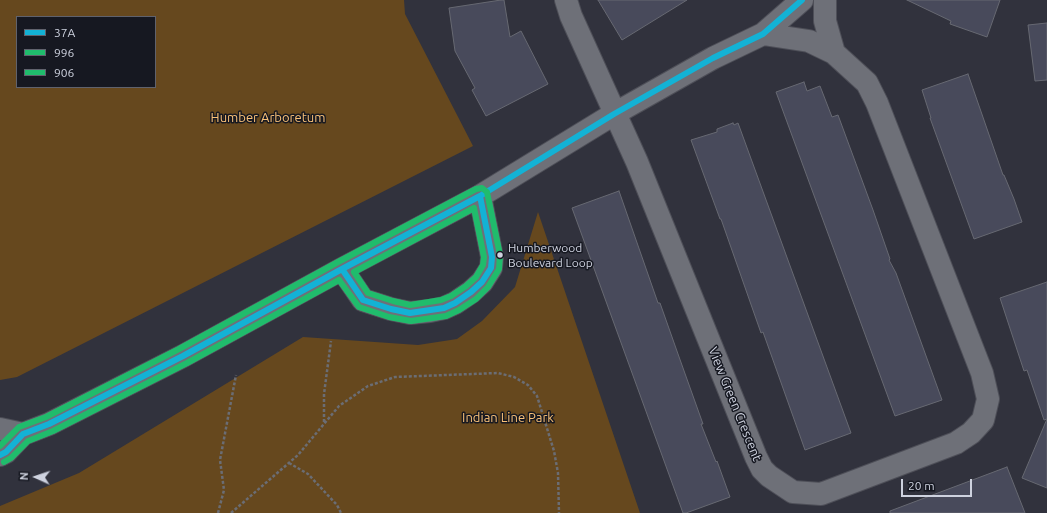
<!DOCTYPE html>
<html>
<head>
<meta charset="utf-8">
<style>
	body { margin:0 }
	#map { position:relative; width:1047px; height:513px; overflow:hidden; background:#31323d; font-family:Ubuntu,sans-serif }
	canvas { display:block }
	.legend { position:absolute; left:16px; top:16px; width:140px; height:72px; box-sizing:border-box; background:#161821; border:1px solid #60626d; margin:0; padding:5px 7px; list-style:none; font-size:12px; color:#ced2df }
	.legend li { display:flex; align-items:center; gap:8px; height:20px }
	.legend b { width:20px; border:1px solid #60626d }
	.north { position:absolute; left:16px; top:457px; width:40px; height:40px; -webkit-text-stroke:3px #161821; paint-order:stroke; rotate:273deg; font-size:11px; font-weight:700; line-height:16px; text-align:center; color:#ced2df }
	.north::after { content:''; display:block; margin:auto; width:14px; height:18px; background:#ced2df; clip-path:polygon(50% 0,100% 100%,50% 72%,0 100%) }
	.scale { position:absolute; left:901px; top:479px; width:71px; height:18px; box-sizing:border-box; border:2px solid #ced2df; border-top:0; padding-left:5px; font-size:12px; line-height:14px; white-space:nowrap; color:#ced2df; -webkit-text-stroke:3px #161821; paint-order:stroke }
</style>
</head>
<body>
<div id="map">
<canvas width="1047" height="513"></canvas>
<ul class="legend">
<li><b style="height:5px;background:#13b2d5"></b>37A</li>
<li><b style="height:5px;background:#20bc6c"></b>996</li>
<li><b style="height:5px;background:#20bc6c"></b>906</li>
</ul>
<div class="north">N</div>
<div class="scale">20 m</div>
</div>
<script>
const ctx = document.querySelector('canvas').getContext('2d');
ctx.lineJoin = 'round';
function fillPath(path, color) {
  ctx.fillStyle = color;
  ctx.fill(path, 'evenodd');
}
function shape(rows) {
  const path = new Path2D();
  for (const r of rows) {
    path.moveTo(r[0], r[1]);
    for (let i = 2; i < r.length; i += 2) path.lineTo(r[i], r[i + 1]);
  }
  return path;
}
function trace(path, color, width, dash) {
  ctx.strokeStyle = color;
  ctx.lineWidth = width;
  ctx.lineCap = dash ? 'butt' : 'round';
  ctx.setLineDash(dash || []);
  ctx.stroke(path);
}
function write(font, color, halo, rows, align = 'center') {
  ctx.font = font + ' Ubuntu,sans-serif';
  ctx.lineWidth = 3;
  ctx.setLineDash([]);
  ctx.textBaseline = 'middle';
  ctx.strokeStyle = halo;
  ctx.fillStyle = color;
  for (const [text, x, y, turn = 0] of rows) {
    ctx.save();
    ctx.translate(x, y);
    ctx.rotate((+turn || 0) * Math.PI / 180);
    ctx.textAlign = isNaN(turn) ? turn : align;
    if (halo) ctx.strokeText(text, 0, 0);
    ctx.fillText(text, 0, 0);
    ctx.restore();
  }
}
const green = shape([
	[0,0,404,0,405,14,473,146,17,377,0,380],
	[17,17,155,17,155,87,17,87],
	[538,212,640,513,0,513,0,506,79,473,303,337,418,345,457,339,482,321,515,287]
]);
const building = shape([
	[501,0,504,0,510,37,521,31,548,84,486,116,472,90,475,88,455,51,449,8,501,0],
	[598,0,687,0,622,40,598,0],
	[907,0,1000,0,987,37,950,24,951,21,907,0],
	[1047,23,1047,80,1035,81,1028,25,1047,23],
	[968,74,1003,175,1004,175,1014,199,1022,222,974,239,930,118,931,118,922,90,968,74],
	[804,82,807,91,820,86,832,117,838,115,873,210,890,259,889,260,896,273,942,400,895,416,776,92,804,82],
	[733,123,734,125,738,123,851,433,805,450,763,332,761,333,721,219,720,219,691,140,717,132,717,129,733,123],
	[619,191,658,303,660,303,678,354,703,424,701,424,716,462,717,461,730,497,686,513,683,513,572,208,619,191],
	[1047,282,1047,488,1022,478,1047,419,1044,420,1027,370,1024,371,1000,298,1047,282],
	[1007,467,1025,513,890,513,890,511,1007,467]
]);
const path = shape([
	[324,422,324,394,331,341],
	[289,463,308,474,337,505,341,513],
	[218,513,224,490,220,460,236,375],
	[231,513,298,455,339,406,368,386,395,377,498,373,514,377,528,385,537,396,554,451,558,473,559,513]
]);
const minor = shape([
	[566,0,571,16,637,162,756,457,762,469,769,476,793,492,821,494,956,443,971,433,983,420,988,399,982,373,877,103,867,83,834,53,809,41,763,34],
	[825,0,825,21,834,53],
	[342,269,363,300,391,309,410,313,430,311,444,308,455,303,471,292,482,282,491,268,492,257,480,196],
	[0,429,23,434],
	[0,455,6,452,23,434,49,424,183,356,342,269,480,196,614,114,713,58,763,34,802,0]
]);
const bus1 = shape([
	[342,269,363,300,391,309,410,313,444,308,455,303,471,292,482,282,491,268,492,257,480,196],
	[0,455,6,452,23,434,49,424,183,356,342,269,480,196,614,114,713,58,763,34,802,0]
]);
const bus2 = shape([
	[474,208,484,257,483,265,476,277,466,286,451,296,441,300,410,305,393,301,368,293,354,272,474,208],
	[4,462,11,458,28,441,53,431,187,363,339,280]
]);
const bus3 = shape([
	[0,446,19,427,46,417,179,349,338,262,476,189,482,188,487,192,500,255,499,269,488,287,476,299,459,310,446,316,411,321,389,317,359,307,339,280]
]);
const markers = [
	[500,255,3.5,"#ced2df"]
];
const busNames = [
	["Humberwood",508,248],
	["Boulevard Loop",508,263]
];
const parkNames = [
	["Humber Arboretum",268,118],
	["Indian Line Park",508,418]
];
const streetNames = [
	["View Green Crescent",735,404,68]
];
fillPath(green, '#66481e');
fillPath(building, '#484a5b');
trace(building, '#676972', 1);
trace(minor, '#4e4f58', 24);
trace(path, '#6b6d74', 2.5, [3, 2]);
trace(minor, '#6e7078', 22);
trace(bus1, '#13b2d5', 6);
trace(bus2, '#20bc6c', 6);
trace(bus3, '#20bc6c', 6);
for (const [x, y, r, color] of markers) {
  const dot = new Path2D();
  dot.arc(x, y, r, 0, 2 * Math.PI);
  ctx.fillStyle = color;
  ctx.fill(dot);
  trace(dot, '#161821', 1.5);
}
write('12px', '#ced2df', '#161821', busNames, 'left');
write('13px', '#f9c178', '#161821', parkNames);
write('13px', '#ced2df', '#161821', streetNames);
</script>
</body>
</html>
